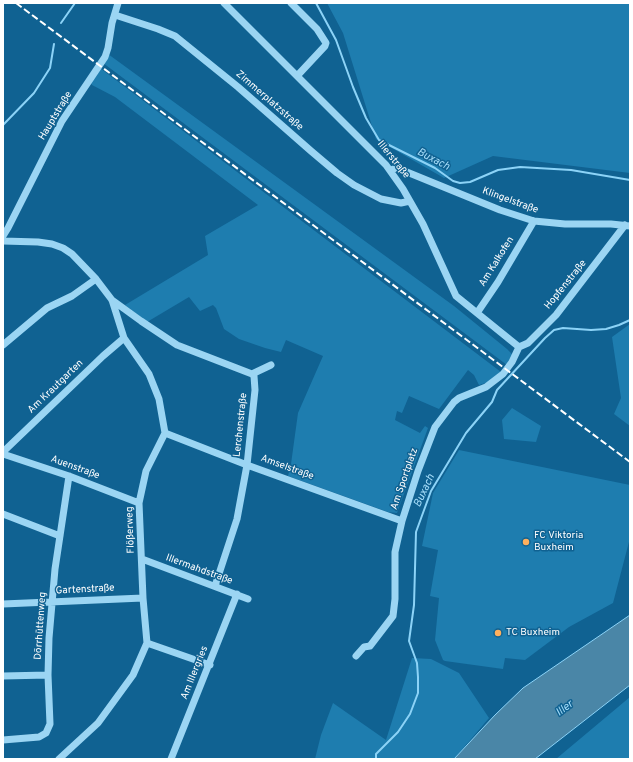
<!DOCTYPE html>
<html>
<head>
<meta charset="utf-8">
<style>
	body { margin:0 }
	#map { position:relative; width:633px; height:762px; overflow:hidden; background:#106292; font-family:Overpass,sans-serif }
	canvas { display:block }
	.frame { position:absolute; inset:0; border:4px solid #fff; pointer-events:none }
</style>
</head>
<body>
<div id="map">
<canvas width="633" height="762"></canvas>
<div class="frame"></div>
</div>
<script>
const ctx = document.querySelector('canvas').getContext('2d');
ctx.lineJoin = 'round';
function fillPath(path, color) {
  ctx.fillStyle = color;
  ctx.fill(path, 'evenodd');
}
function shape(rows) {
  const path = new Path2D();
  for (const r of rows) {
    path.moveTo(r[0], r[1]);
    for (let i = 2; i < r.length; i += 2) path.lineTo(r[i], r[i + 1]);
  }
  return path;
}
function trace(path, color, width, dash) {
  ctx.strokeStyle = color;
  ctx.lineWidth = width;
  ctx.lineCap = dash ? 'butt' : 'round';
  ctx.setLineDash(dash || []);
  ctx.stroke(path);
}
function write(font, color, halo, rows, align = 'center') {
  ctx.font = font + ' Overpass,sans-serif';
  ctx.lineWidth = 3;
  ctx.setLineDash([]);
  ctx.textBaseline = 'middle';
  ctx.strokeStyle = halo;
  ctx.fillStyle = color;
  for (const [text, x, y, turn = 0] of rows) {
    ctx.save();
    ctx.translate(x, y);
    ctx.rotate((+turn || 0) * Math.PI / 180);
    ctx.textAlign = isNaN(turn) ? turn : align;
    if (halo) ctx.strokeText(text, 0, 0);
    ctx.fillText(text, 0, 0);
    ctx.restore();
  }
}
const green = shape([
	[327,3,630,3,630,173,493,156,444,178,376,139,343,33],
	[108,54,454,306,507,349,513,355,507,365,103,63],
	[100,68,501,372,489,382,479,385,474,375,468,370,439,409,409,396,402,413,397,411,395,420,420,433,425,426,428,428,397,513,388,512,288,476,291,464,298,413,323,356,286,340,281,352,265,348,239,339,224,329,216,308,213,305,200,311,189,297,147,322,125,305,208,255,205,236,258,205,115,97,92,85,91,83],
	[630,324,630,426,614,414,621,398,612,337],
	[512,408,541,426,536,442,504,439,502,420],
	[459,450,630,485,630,538,613,603,569,627,525,660,505,658,503,669,445,661,443,660,435,640,439,598,430,596,438,550,422,546,433,493],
	[412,658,431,659,459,673,489,718,454,759,315,759,321,735,333,703,386,740],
	[630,697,630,759,556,759]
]);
const water = shape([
	[630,615,630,685,535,759,454,759,495,715,523,688,630,615]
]);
const stream = shape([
	[316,3,336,40,353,87,366,118,379,140,435,168,453,181,460,183,470,182,498,170,520,167,571,170,630,180],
	[61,23,75,3],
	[3,125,34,93,50,68,54,44],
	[376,759,376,754,398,732,410,714,418,693,418,677,417,663,409,641,414,605,416,532,431,491,466,433,492,402,497,390,545,338,554,330,563,328,591,330,606,329,619,325,630,320]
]);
const minor = shape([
	[224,3,386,165,403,189,423,224,456,296,519,347],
	[291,3,317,29,326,43,325,46,297,76],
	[115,15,158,29,175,36,238,87,311,151,337,173,354,185,381,199,401,203,410,201],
	[390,170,397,168,500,210,534,221,565,224,611,224,630,226],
	[3,236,8,228,62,121,105,57,108,48,112,23,118,3],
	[3,241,38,242,52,244,63,248,72,254,96,279,112,300,124,338,149,374,159,399,165,433,146,471,139,503,143,598,147,643,133,675,98,723,59,759],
	[112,300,141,321,177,345,252,374,254,376,255,390,247,465,237,519,215,586],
	[477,313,498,282,534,221],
	[3,345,47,308,72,296,96,279],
	[252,374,271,365],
	[165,433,247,465,402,521],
	[3,452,103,356,124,338],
	[3,454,69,476,139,503],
	[3,514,60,536],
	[142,559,248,599],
	[3,604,143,598],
	[147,643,210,665],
	[356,656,364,647,370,646,393,616,395,599,395,552,402,521,418,471,435,427,454,402,459,398,486,387,503,374,512,362,519,347,528,343,556,315,625,225],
	[3,676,48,675],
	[3,740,39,737,46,733,50,724,48,675,49,638,55,569,69,476],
	[171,759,237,594]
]);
const rail = shape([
	[16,3,630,462]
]);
const markers = [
	[526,542,4,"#ffb05d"],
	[498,633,4,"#ffb05d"]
];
const streetNames = [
	["Zimmerplatzstraße",269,101,41],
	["Hauptstraße",56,116,-59],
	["Illerstraße",393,160,51],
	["Klingelstraße",510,201,20],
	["Am Kalkofen",497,262,-58],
	["Hopfenstraße",566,285,-51],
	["Am Krautgarten",56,387,-44],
	["Lerchenstraße",241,425,-84],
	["Auenstraße",75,468,20],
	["Amselstraße",287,468,20],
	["Am Sportplatz",405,479,-71],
	["Flößerweg",131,530,-92],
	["Illermahdstraße",199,570,20],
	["Gartenstraße",85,590,-3],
	["Dörrhüttenweg",41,626,-86],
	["Am Illergries",195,673,-68]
];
const poiNames = [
	["FC Viktoria",534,536],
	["Buxheim",534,548],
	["TC Buxheim",506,633]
];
const waterNames = [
	["Buxach",433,160,28],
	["Buxach",425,491,-65],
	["Iller",565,709,-37]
];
fillPath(green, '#1e7daf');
fillPath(water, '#4a86a7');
trace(water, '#8cd3f7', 1);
trace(stream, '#8cd3f7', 2);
trace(minor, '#9bd5f3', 7);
trace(rail, '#fff', 2, [7, 3]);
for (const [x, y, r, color] of markers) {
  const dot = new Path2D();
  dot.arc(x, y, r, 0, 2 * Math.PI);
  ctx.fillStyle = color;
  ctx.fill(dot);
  trace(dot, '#106292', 1.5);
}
write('10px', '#fff', '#106292', streetNames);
write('10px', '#fff', '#106292', poiNames, 'left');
write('italic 11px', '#a7defa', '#106292', waterNames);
</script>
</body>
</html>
